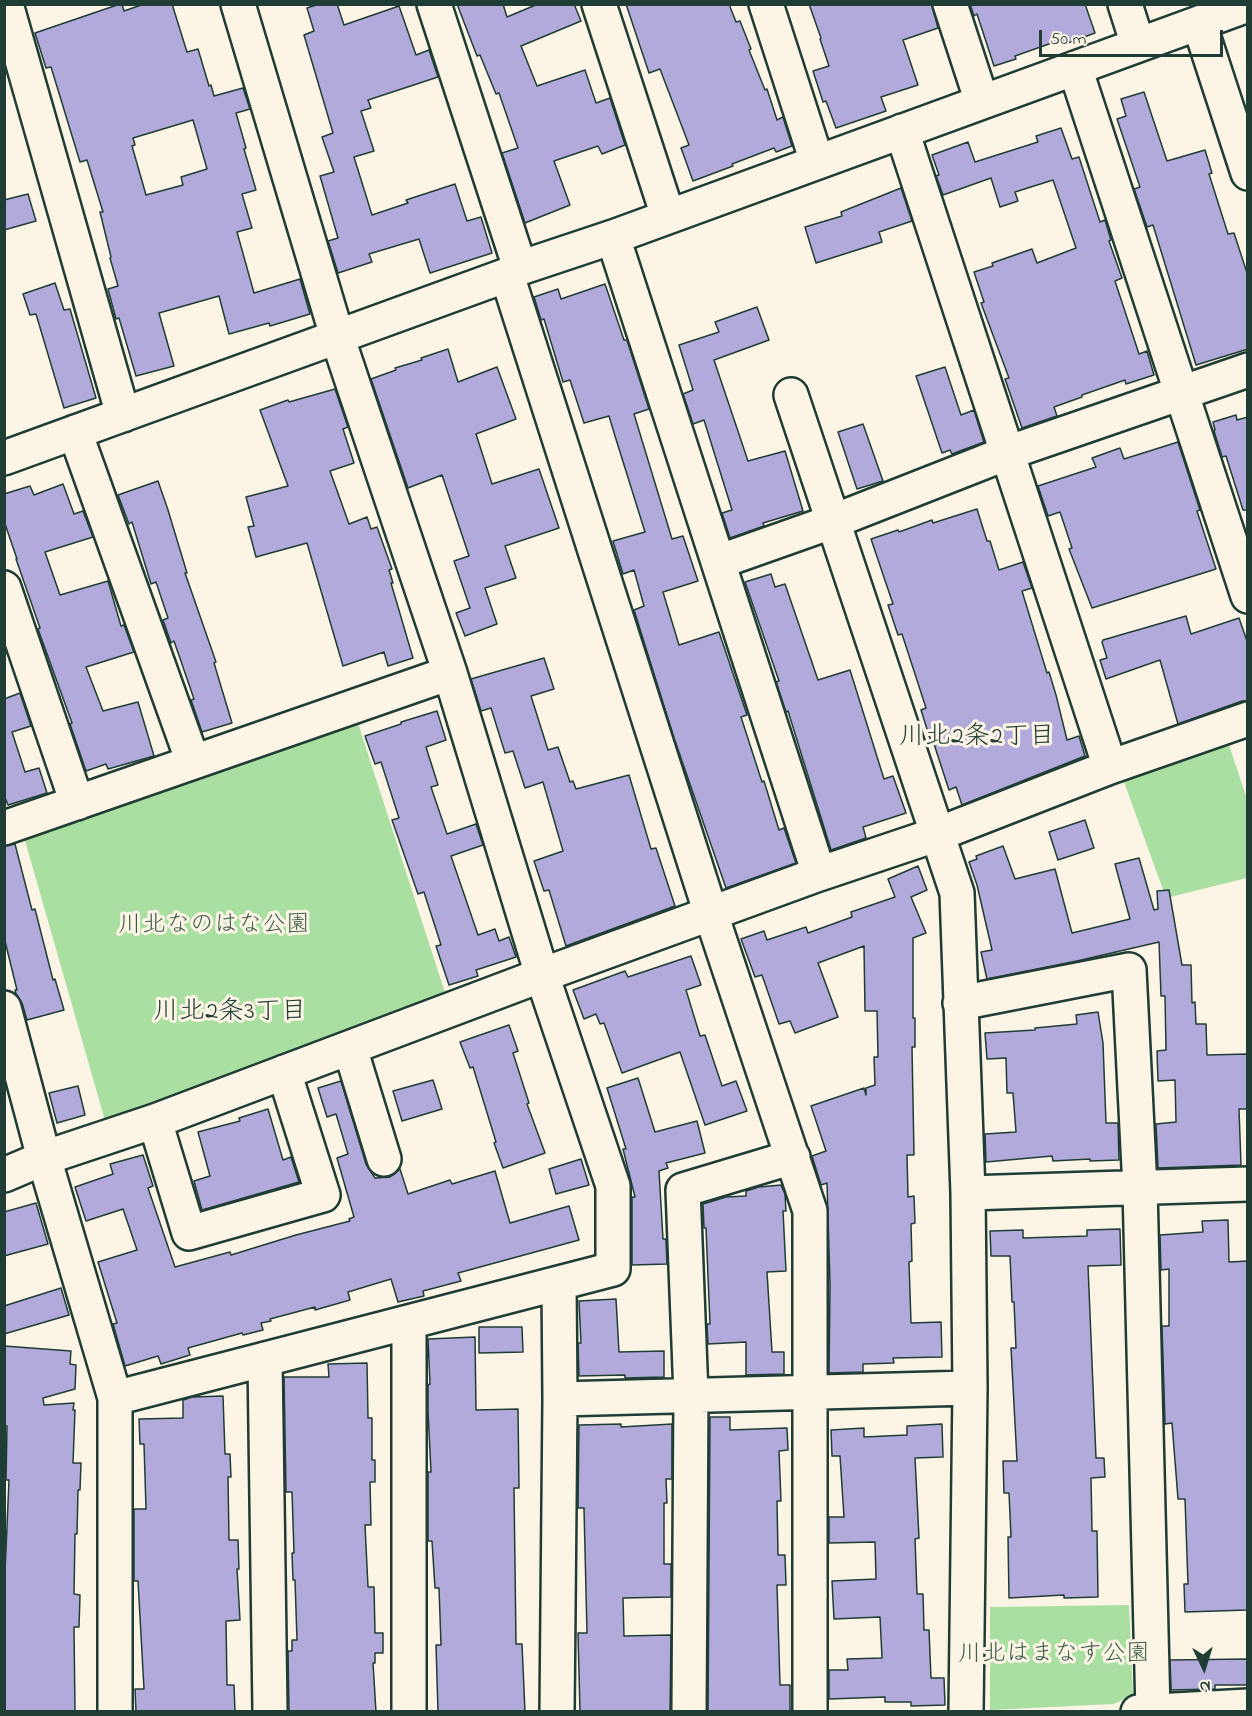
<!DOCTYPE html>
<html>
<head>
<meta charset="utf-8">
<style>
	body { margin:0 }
	#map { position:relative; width:1252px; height:1716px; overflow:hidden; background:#fcf5e5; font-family:"Indie Flower",sans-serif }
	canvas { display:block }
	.frame { position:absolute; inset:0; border:6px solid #1f3d34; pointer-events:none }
	.north { position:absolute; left:1174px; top:1638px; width:60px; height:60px; -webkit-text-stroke:4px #fcf5e5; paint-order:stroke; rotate:176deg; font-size:16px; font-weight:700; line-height:24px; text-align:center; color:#1f3d34 }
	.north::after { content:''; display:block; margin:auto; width:21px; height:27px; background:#1f3d34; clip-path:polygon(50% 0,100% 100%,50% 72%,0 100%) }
	.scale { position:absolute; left:1039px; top:30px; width:184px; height:27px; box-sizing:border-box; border:3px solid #1f3d34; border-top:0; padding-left:8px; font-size:18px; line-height:21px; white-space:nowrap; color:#1f3d34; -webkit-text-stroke:4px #fcf5e5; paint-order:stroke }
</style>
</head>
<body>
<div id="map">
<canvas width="1252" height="1716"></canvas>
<div class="frame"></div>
<div class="north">N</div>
<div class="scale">50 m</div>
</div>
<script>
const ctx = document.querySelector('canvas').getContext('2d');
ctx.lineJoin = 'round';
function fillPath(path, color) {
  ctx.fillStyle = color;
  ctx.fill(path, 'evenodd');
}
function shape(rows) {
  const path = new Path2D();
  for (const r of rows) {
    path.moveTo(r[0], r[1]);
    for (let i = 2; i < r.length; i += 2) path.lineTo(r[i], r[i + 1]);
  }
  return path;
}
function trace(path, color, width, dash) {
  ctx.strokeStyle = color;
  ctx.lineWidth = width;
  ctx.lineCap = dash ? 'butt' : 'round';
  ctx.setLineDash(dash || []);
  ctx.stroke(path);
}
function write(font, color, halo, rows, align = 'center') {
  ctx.font = font + ' "Indie Flower","Klee One",sans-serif';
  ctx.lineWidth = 6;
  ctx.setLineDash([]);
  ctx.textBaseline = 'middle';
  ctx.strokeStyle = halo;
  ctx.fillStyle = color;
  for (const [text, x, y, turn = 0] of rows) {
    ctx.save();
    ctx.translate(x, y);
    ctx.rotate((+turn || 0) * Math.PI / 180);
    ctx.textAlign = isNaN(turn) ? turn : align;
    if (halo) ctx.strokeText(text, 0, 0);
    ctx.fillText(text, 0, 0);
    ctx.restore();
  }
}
const green = shape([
	[357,720,447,999,106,1124,24,837],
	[1229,745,1247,799,1247,878,1166,898,1124,782],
	[1129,1605,1133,1695,1114,1704,990,1710,990,1607]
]);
const building = shape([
	[120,4,122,4,124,11,144,4,172,4,187,52,198,49,209,86,211,85,214,96,243,88,250,109,236,113,246,148,244,149,256,190,242,194,252,228,237,232,254,293,300,279,310,314,270,326,269,323,229,334,219,296,159,313,174,366,136,376,119,318,116,319,108,289,118,286,110,258,111,257,100,212,103,212,87,160,80,162,51,67,46,68,35,33,120,4],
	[193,120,207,169,181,177,183,185,146,195,132,146,135,145,133,138,193,120],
	[319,4,337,4,344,25,399,6,416,55,429,50,438,77,368,100,371,108,361,111,374,151,354,157,372,215,408,203,406,200,455,184,467,221,481,217,492,253,430,273,419,239,369,254,372,262,338,273,328,241,338,238,320,176,334,172,322,137,333,133,304,35,314,31,307,8,319,4],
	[457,4,503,4,507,17,538,4,574,4,581,21,521,46,537,86,585,70,596,103,610,98,625,145,602,154,598,146,554,161,570,205,525,223,502,153,518,148,499,93,496,94,480,55,477,56,457,4],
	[626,4,729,4,736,22,740,21,751,49,749,50,765,90,767,89,777,120,783,117,792,146,776,152,774,148,732,164,733,166,693,181,681,148,689,145,660,69,649,73,626,4],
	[809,4,932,4,938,28,903,40,918,85,881,97,886,111,836,128,826,101,823,102,813,71,829,66,820,39,821,38,809,4],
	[970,4,1085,4,1095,33,1065,44,1063,39,1015,56,1016,59,994,66,977,14,974,16,970,4],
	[1144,92,1167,161,1205,150,1212,173,1209,174,1228,234,1234,233,1248,276,1248,349,1196,365,1153,225,1147,227,1134,189,1140,187,1117,119,1126,116,1121,99,1144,92],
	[1061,128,1072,159,1079,157,1100,222,1105,220,1111,240,1109,241,1122,278,1115,281,1139,354,1147,351,1154,375,1126,384,1125,380,1082,395,1082,397,1054,407,1057,416,1022,428,1005,379,1009,378,981,303,984,302,974,272,993,266,992,263,1032,249,1037,263,1076,248,1053,180,1015,192,1018,201,1000,207,991,178,943,195,936,176,939,175,932,155,968,142,975,162,1038,142,1036,136,1061,128],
	[901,188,912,221,879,232,882,242,816,263,805,227,842,216,841,212,901,188],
	[28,194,36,221,4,230,4,200,28,194],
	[55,283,64,310,70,309,96,398,64,408,36,314,30,315,23,294,55,283],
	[605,284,624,340,627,340,649,409,634,414,672,539,683,536,698,581,663,592,679,645,719,632,747,715,741,717,762,782,764,781,779,830,784,828,796,863,726,888,674,738,634,610,644,606,634,570,623,574,613,541,645,532,615,436,609,416,584,423,570,380,563,382,544,319,541,320,534,297,558,289,561,299,605,284],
	[757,307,769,340,714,360,748,461,785,451,803,511,763,523,764,526,730,538,722,513,732,510,704,420,693,424,683,394,693,390,679,345,719,332,715,322,757,307],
	[448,349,458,382,497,367,516,419,476,434,492,484,539,469,559,528,505,546,516,578,485,588,497,624,465,636,456,613,470,608,454,561,469,556,442,475,408,488,371,379,396,370,395,368,422,360,421,358,448,349],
	[945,367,961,415,974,410,984,442,952,454,950,450,942,453,916,376,945,367],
	[335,389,348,427,343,429,354,463,330,471,349,524,367,517,371,529,377,527,392,569,389,570,393,583,391,583,413,658,388,666,384,652,343,666,307,543,256,557,248,527,254,526,246,497,288,486,260,410,288,400,289,402,335,389],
	[1236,415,1237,420,1248,417,1248,510,1243,510,1226,456,1222,457,1214,431,1215,430,1213,422,1236,415],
	[863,424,883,481,857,489,838,432,863,424],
	[1178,442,1200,510,1197,511,1216,569,1092,608,1069,549,1072,548,1060,512,1048,516,1038,486,1096,467,1092,458,1120,448,1124,459,1178,442],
	[158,481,168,510,187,573,185,573,216,662,214,663,232,723,202,732,191,700,194,699,174,641,171,643,163,620,168,618,156,582,151,584,132,522,129,524,118,495,158,481],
	[63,484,74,514,83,511,93,537,45,552,60,595,108,581,121,626,124,625,134,652,86,667,103,711,138,702,154,756,108,769,106,764,86,771,70,724,72,723,38,629,40,628,16,559,17,559,4,521,4,494,30,486,34,495,63,484],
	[977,509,987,541,990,541,999,570,1023,562,1032,588,1022,591,1047,673,1049,672,1056,695,1067,740,1079,736,1085,756,962,805,956,787,949,790,934,744,932,745,921,710,926,708,902,634,898,635,888,605,893,604,871,539,898,530,899,532,932,520,933,523,977,509],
	[771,574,775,587,785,584,818,680,850,670,884,779,893,776,906,813,863,827,866,838,831,850,788,711,786,712,776,682,779,681,745,582,771,574],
	[1186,616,1191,634,1239,618,1248,644,1248,701,1242,701,1178,724,1160,660,1106,679,1100,660,1107,658,1102,642,1103,640,1186,616],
	[544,658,554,689,531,696,548,750,558,747,570,782,573,781,576,789,629,775,651,849,656,848,675,906,566,946,549,890,544,891,534,861,563,851,543,782,525,788,513,751,505,753,491,708,481,711,471,679,544,658],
	[20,693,31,726,12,732,25,772,39,768,47,793,8,805,4,795,4,699,20,693],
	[437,711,446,740,426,747,438,785,431,787,447,834,476,824,483,845,451,856,478,935,495,929,499,941,509,937,516,957,476,970,478,976,449,985,436,946,441,945,424,892,418,894,392,820,399,818,381,762,375,764,365,736,401,724,401,722,437,711],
	[1085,820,1094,848,1058,860,1049,832,1085,820],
	[15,844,32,910,35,909,53,980,55,979,64,1010,27,1020,22,1003,16,994,15,990,17,990,4,937,4,846,15,844],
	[1003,846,1015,879,1055,869,1072,933,1130,919,1115,864,1139,858,1154,910,1158,909,1157,891,1169,890,1182,965,1191,965,1192,1003,1195,1002,1196,1024,1206,1024,1207,1055,1248,1054,1248,1109,1239,1109,1241,1165,1158,1168,1156,1124,1176,1122,1175,1080,1158,1081,1157,1051,1166,1050,1165,996,1161,996,1159,942,1077,961,987,979,981,952,992,950,977,885,969,862,977,859,976,856,1003,846],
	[918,866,927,890,911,897,926,933,913,938,913,1018,915,1018,915,1047,912,1047,914,1155,907,1155,908,1197,914,1196,915,1223,911,1224,912,1261,909,1262,911,1323,941,1322,942,1357,893,1358,894,1363,863,1364,863,1372,829,1373,830,1284,827,1183,821,1185,812,1156,826,1151,811,1106,864,1088,866,1095,866,1088,875,1085,874,1057,878,1057,877,1011,865,1011,864,946,818,963,838,1017,795,1033,790,1021,779,1024,762,975,755,977,741,939,764,931,767,940,806,927,808,933,852,917,851,912,895,897,888,879,918,866],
	[691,956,701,985,686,990,700,1036,705,1035,722,1086,736,1081,747,1111,705,1125,680,1052,622,1073,604,1023,600,1024,596,1014,584,1019,573,990,625,971,628,977,691,956],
	[1098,1012,1103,1043,1106,1123,1118,1123,1119,1160,1090,1161,1090,1159,1053,1161,1052,1156,986,1162,985,1134,1016,1132,1013,1093,1007,1093,1006,1058,987,1059,985,1033,1035,1030,1035,1028,1077,1024,1076,1015,1098,1012],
	[509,1025,518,1051,513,1053,529,1103,527,1104,545,1153,503,1168,494,1143,496,1142,473,1067,470,1068,460,1042,509,1025],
	[638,1078,655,1132,697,1121,705,1153,666,1163,668,1168,659,1171,663,1239,666,1239,667,1264,632,1265,632,1197,635,1197,623,1149,626,1149,607,1088,638,1078],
	[433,1080,442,1109,402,1121,393,1091,433,1080],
	[341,1081,366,1164,375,1178,390,1177,400,1169,408,1194,450,1180,452,1184,495,1171,510,1223,569,1206,579,1240,458,1273,461,1281,423,1291,424,1296,398,1302,391,1279,348,1292,350,1300,315,1310,315,1307,270,1319,271,1321,261,1323,263,1330,243,1335,242,1333,188,1348,190,1355,161,1364,158,1356,125,1366,113,1324,117,1323,98,1262,137,1250,123,1209,86,1221,75,1187,113,1174,110,1164,143,1155,153,1186,148,1188,175,1267,230,1252,231,1255,296,1235,350,1221,349,1219,354,1217,337,1158,348,1154,336,1114,327,1117,318,1088,341,1081],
	[78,1086,85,1115,57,1123,49,1093,78,1086],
	[268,1109,283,1160,291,1157,299,1182,202,1210,194,1181,210,1176,198,1132,240,1121,239,1118,268,1109],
	[581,1159,589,1185,556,1194,549,1169,581,1159],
	[781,1185,785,1194,786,1211,783,1211,786,1271,767,1272,772,1352,784,1352,784,1374,746,1375,746,1342,708,1344,707,1324,710,1324,706,1228,704,1228,703,1204,726,1197,746,1196,746,1191,759,1187,781,1185],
	[36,1203,48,1244,4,1256,4,1212,36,1203],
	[1228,1220,1229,1262,1248,1261,1248,1610,1185,1612,1184,1584,1188,1584,1185,1499,1178,1499,1172,1423,1165,1424,1162,1326,1169,1326,1169,1269,1161,1270,1160,1235,1203,1232,1202,1221,1228,1220],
	[1120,1229,1121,1265,1088,1266,1096,1458,1104,1458,1105,1477,1091,1478,1092,1531,1097,1531,1098,1597,1064,1598,1064,1595,1009,1598,1008,1537,1011,1537,1009,1493,1004,1493,1003,1461,1017,1461,1011,1348,1016,1348,1014,1302,1012,1302,1010,1256,991,1256,990,1231,1023,1230,1023,1238,1087,1236,1087,1230,1120,1229],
	[61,1288,69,1315,4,1334,4,1306,61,1288],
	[616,1299,619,1352,664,1351,664,1377,625,1378,625,1375,579,1376,578,1343,581,1343,579,1301,616,1299],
	[479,1327,522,1327,523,1352,479,1353,479,1327],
	[475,1337,476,1410,518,1409,519,1488,514,1488,516,1644,522,1644,525,1712,438,1712,436,1645,441,1645,439,1588,435,1588,432,1541,428,1541,428,1472,431,1472,428,1411,428,1385,430,1384,428,1339,475,1337],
	[4,1346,71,1351,70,1364,76,1365,75,1389,43,1398,44,1405,74,1403,73,1410,75,1410,73,1463,81,1463,80,1490,78,1490,77,1534,75,1534,74,1594,80,1595,79,1627,74,1627,75,1712,4,1712,4,1595,9,1480,6,1480,7,1426,4,1426,4,1346],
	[367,1363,368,1418,372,1418,372,1460,375,1460,375,1482,370,1482,371,1525,365,1525,368,1587,374,1587,375,1633,383,1633,383,1653,375,1653,375,1663,373,1663,376,1712,289,1712,288,1651,292,1651,292,1640,297,1640,295,1580,293,1580,292,1553,294,1553,292,1492,286,1492,284,1377,329,1377,328,1364,367,1363],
	[223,1396,225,1454,230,1454,231,1477,228,1477,229,1540,238,1540,239,1569,237,1569,240,1620,226,1621,227,1685,234,1685,235,1712,136,1712,135,1689,144,1689,138,1581,134,1581,134,1509,146,1509,144,1444,140,1444,139,1419,183,1418,183,1400,192,1397,223,1396],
	[710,1417,730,1417,730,1430,787,1428,788,1450,779,1451,781,1501,777,1501,778,1555,785,1555,786,1585,777,1585,780,1685,790,1685,790,1712,708,1712,710,1417],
	[621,1424,621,1427,672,1424,672,1479,666,1479,667,1503,664,1503,664,1564,671,1564,671,1597,623,1598,624,1636,671,1635,670,1712,580,1712,578,1633,587,1633,584,1508,578,1508,579,1425,621,1424],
	[942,1424,943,1457,915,1458,919,1538,915,1539,917,1594,923,1594,924,1630,929,1630,931,1678,944,1678,945,1705,911,1706,911,1702,885,1702,885,1697,829,1699,829,1670,848,1670,847,1659,882,1658,880,1617,834,1619,832,1581,876,1579,875,1542,829,1543,829,1517,844,1517,840,1456,832,1456,831,1430,864,1428,864,1437,907,1435,907,1426,942,1424],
	[1248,1659,1248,1685,1215,1685,1215,1689,1171,1690,1170,1660,1248,1659]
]);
const minor = shape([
	[6,4,123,415],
	[434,4,520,268],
	[599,4,668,216],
	[766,4,817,162],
	[950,4,982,102],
	[1125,4,1138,45],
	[1199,23,1248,173],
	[1075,68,1248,596],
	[902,131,1110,767],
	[613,237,819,874],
	[507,275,711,914,810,1211,810,1712],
	[791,395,957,893,968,1193,970,1388,966,1712],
	[75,432,193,762],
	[4,458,507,275,520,268,613,237,1248,5],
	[718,562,834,521,1007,453,1248,370],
	[4,588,77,803],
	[4,828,450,673],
	[960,1003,1129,970,1140,1188,1153,1712],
	[4,1008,44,1158,115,1398,115,1712],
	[350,1048,384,1159],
	[155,1121,189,1233,323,1195,284,1072],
	[4,1175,44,1158,155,1121,542,975,819,874,938,834,1110,767,1248,719],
	[968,1193,1248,1184],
	[409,1322,409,1712],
	[265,1359,270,1712],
	[115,1398,613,1269,613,1186,542,975,450,673,337,336,238,4],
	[560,1399,970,1388],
	[557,1712,560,1399,559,1283],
	[689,1712,691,1395,683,1190,793,1157],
	[1138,1712,1248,1706]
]);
const parkNames = [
	["川北なのはな公園",214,927],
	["川北はまなす公園",1054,1656]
];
const neighbourhoodNames = [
	["川北2条2丁目",977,739],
	["川北2条3丁目",230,1014]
];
fillPath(green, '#aadfa2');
fillPath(building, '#b2aadb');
trace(building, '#1f3d34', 1.5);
trace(minor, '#1f3d34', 38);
trace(minor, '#fcf5e5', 33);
write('24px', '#3b5d4a', '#fcf5e5', parkNames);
write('26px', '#1f3d34', '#fcf5e5', neighbourhoodNames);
</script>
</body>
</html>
